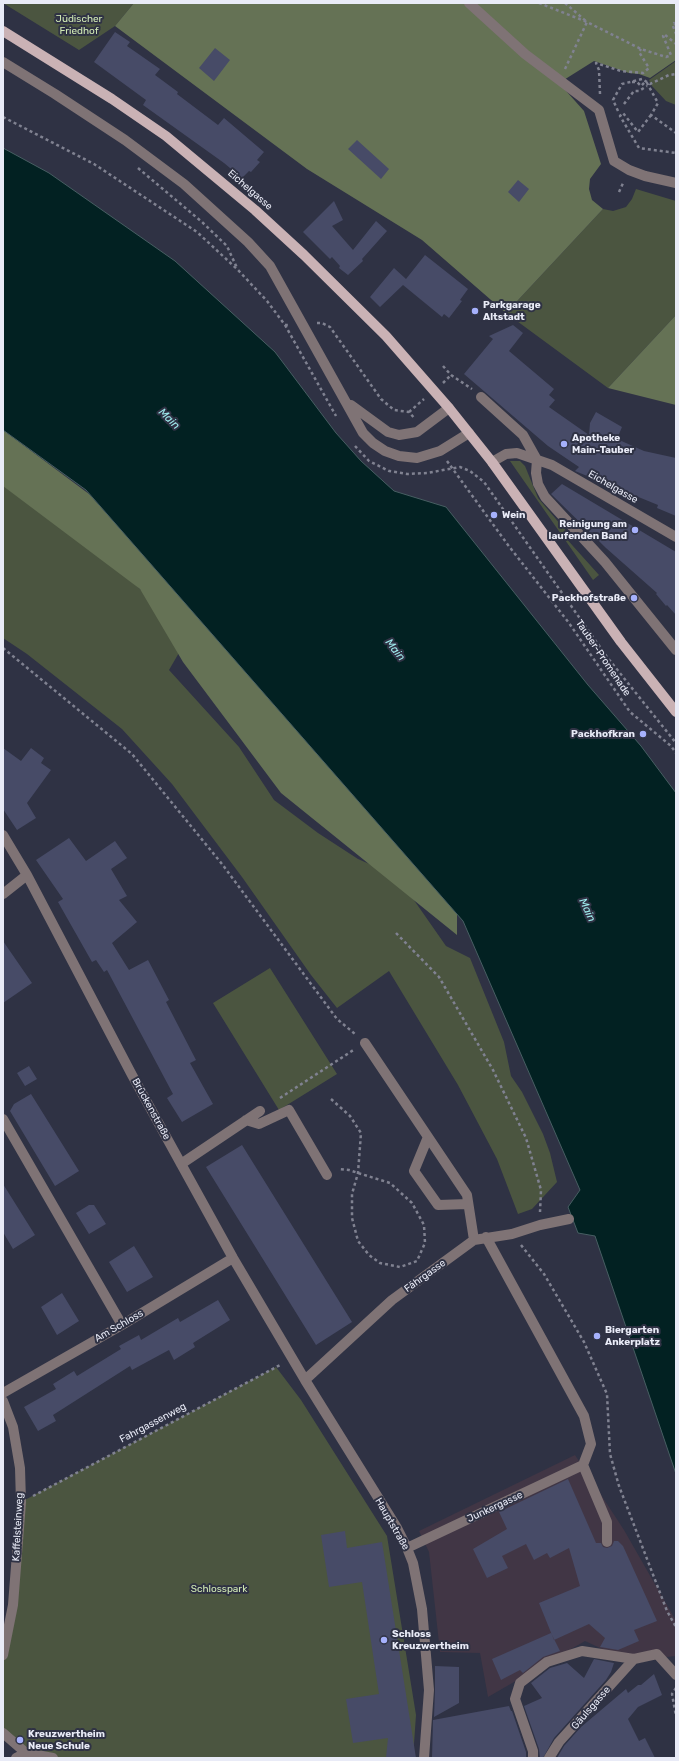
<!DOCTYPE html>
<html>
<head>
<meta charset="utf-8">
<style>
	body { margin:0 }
	#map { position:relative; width:679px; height:1761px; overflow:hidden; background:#2f3244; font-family:Rubik,sans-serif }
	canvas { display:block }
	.frame { position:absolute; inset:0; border:4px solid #e9ebf7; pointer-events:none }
</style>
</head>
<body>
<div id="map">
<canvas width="679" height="1761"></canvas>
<div class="frame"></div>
</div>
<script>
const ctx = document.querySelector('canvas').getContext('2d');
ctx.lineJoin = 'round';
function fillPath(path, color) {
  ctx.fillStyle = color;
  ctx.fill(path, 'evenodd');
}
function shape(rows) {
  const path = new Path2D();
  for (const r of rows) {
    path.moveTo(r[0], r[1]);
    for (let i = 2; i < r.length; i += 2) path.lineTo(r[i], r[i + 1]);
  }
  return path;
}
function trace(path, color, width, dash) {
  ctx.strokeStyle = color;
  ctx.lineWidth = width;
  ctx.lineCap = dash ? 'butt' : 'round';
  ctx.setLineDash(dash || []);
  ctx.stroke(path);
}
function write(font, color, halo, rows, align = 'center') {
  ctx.font = font + ' Rubik,sans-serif';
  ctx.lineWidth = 4;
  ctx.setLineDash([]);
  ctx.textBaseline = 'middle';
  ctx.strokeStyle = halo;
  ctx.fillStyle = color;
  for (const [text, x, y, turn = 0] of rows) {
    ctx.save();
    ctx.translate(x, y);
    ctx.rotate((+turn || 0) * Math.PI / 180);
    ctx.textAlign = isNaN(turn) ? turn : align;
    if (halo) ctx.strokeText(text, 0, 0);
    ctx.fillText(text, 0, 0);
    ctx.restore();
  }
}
const industrial = shape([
	[575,1455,624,1530,676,1621,676,1656,628,1661,585,1641,488,1697,480,1653,440,1652,429,1552,419,1531]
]);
const green = shape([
	[3,3,134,3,115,26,79,50],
	[676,61,676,105,666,101,652,86,649,80],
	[636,189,676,201,676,315,608,388,506,313,603,209,613,211,626,207,632,199],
	[3,457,170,618,180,651,169,670,239,747,274,800,318,833,358,859,383,870,409,893,446,946,470,958,504,1042,511,1076,522,1092,543,1134,550,1153,557,1182,532,1209,518,1214,497,1159,458,1085,389,971,337,1008,311,975,242,877,172,784,122,729,27,654,3,638],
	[510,461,520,461,525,466,538,498,567,532,564,536,599,575,593,580],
	[270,968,337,1074,279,1110,213,1003],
	[276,1367,301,1400,387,1536,416,1715,413,1758,53,1758,26,1753,3,1733,3,1655,21,1502]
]);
const forest = shape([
	[134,3,676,3,676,60,650,78,639,74,629,73,594,61,559,83,584,111,601,164,590,179,589,189,592,200,603,209,506,313,422,240,307,169,115,26],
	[676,315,676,405,608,388],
	[3,430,89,494,457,900,457,935,281,793,183,662,140,589,3,486]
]);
const water = shape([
	[3,148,49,173,175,261,275,352,336,433,361,461,394,491,446,507,588,685,641,746,676,793,676,1474,595,1236,578,1233,568,1207,580,1190,463,921,86,490,3,430,3,148]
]);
const building = shape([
	[115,32,130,42,127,46,160,69,155,75,178,92,177,94,218,125,224,118,264,152,257,160,260,162,251,172,249,171,242,178,224,163,143,105,146,100,94,62],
	[215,48,230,60,214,81,199,68],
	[357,140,389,169,381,179,348,149],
	[518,180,529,189,519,202,508,192],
	[334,201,343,220,332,226,353,250,376,221,387,231,362,259,363,261,348,275,339,268,340,266,332,257,330,259,303,232],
	[425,255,468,289,460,300,462,301,449,318,444,314,442,317,403,285,380,307,370,297,394,268,406,279],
	[513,325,523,333,509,351,554,389,549,395,555,400,549,407,589,435,590,423,596,412,622,427,617,439,644,451,676,458,676,516,657,508,658,505,575,471,579,467,548,446,464,374,493,339,489,336],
	[562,484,676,552,676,615,667,605,666,606,656,594,657,593,606,548,551,494],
	[3,748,21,761,31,748,44,758,41,763,51,770,27,803,36,818,17,830,3,809],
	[69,838,86,861,115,841,127,858,111,869,127,896,119,900,137,922,112,943,129,970,148,960,169,1000,166,1002,196,1060,190,1063,213,1104,182,1122,167,1098,173,1094,107,970,104,972,96,960,92,962,58,902,63,899,36,860],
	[3,941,32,983,3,1003],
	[29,1066,37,1079,25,1086,17,1073],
	[31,1094,79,1171,55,1186,10,1111,14,1104],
	[242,1145,352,1322,316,1345,206,1167],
	[3,1184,35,1235,13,1249,3,1232],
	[89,1205,94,1205,106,1224,89,1234,76,1213],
	[134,1246,153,1277,127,1292,109,1262],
	[62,1293,79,1321,57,1335,41,1307],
	[218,1300,230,1320,193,1343,195,1347,174,1360,169,1350,132,1370,130,1366,53,1415,56,1421,38,1431,24,1407,56,1389,53,1384,74,1371,77,1376,121,1349,119,1346,139,1335,141,1340,178,1318,180,1322],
	[568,1479,596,1543,601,1543,603,1547,607,1548,612,1546,614,1541,618,1541,623,1546,657,1621,634,1630,639,1641,618,1650,600,1647,605,1638,589,1624,554,1640,539,1603,580,1586,569,1548,550,1558,547,1553,534,1560,526,1544,502,1556,508,1568,487,1578,473,1549,507,1529,499,1512],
	[345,1531,347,1548,382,1542,416,1758,386,1758,388,1738,353,1743,346,1699,379,1694,362,1582,329,1587,321,1535],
	[551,1633,560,1651,543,1657,523,1673,520,1670,501,1680,492,1659],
	[594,1659,614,1663,611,1672,606,1680,554,1738,543,1758,540,1758,539,1749,524,1706,542,1698,531,1683,550,1668,567,1663,584,1678],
	[435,1666,459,1667,459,1703,434,1717,435,1690],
	[654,1674,662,1695,638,1707,628,1719,639,1741,645,1738,655,1758,557,1758,564,1746,581,1727,626,1689,628,1693,638,1685,641,1685],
	[509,1706,511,1711,512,1711,526,1752,526,1758,432,1758,433,1720]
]);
const path = shape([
	[539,3,587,22,641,49,666,57,671,55,663,36,664,34,676,44],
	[676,25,674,23,673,26,676,34],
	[565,69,587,22,565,3],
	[632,82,637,82,641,86,645,82,647,83,658,103,651,115,676,133],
	[600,94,599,70,596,63,621,71,643,73,649,68,639,52,641,49],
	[624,104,634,91,639,91,647,86],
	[618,111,613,100,622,84,642,79,650,84,669,75,676,74],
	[651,115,638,132,623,113,620,116,639,148,676,153],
	[3,117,94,164,197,232,238,270,267,301,285,325,288,325],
	[138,168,202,222,227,246,237,268],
	[619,192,624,181],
	[317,323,322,323,330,327,381,399,394,410,409,412,415,419],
	[285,325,336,416],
	[443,366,451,375,472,389],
	[443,383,451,375],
	[409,412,424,399],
	[355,446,369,461,389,471,407,474,427,473,460,467,470,471,484,482,607,657,676,743],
	[447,461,508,545,569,623,630,712,671,746,676,753],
	[3,648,132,754,222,864,337,1019,355,1034],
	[396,933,439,977,493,1070,526,1138,541,1190,540,1212],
	[280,1098,355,1049],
	[331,1099,350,1116,361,1133,358,1173,352,1194,352,1218,358,1241,369,1255,380,1263,400,1267,417,1261,425,1243,424,1225,412,1203,390,1183,358,1173,349,1170,338,1169],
	[521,1245,544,1274,584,1342,607,1394,610,1454,619,1486,667,1611,676,1627],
	[33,1496,282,1364],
	[676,1688,672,1694,676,1716]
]);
const minor = shape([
	[469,3,525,54,599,110,614,161,629,170,645,176,676,183],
	[3,62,55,94,125,140,184,184,248,242,270,266,363,433,373,443,385,451,399,456,417,458,440,451,469,433],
	[481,397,523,435,537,460],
	[351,405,388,432,399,435,417,432,449,408],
	[537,460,536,473,538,484,545,497,605,562,676,650],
	[492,462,506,454,517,453,552,465,676,537],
	[3,835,27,875,132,1075,233,1258,305,1380,397,1528,407,1548,413,1563,422,1609,429,1690,424,1758],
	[3,894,27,875],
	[365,1043,467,1195,474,1240],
	[3,1119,122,1325],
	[246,1120,259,1124,289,1110,327,1175],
	[428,1137,414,1171,438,1205,468,1204],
	[181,1164,260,1111],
	[486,1237,584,1416,591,1444,583,1465,607,1522,607,1542],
	[305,1380,392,1300,474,1240,512,1234,540,1225,569,1219],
	[3,1393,122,1325,233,1258],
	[3,1401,13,1427,20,1468,21,1502,13,1605,3,1655],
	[407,1548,583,1465],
	[3,1733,26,1753],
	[26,1753,53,1758],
	[16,1758,26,1753],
	[533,1758,533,1751,515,1699,520,1683,547,1662,582,1651,634,1659,657,1654,676,1675],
	[549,1758,559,1742,634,1659]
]);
const major = shape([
	[3,31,112,99,166,136,255,210,304,255,386,336,449,408,492,462,621,642,676,712]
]);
const markers = [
	[475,311,4,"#a6b1fc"],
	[564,444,4,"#a6b1fc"],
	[494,515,4,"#a6b1fc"],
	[635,530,4,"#a6b1fc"],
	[634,598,4,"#a6b1fc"],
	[643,734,4,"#a6b1fc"],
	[597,1336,4,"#a6b1fc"],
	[384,1640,4,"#a6b1fc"],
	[20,1740,4,"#a6b1fc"]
];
const parkNames = [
	["Jüdischer",79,19],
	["Friedhof",79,31],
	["Schlosspark",219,1589]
];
const streetNames = [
	["Eichelgasse",250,190,41],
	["Eichelgasse",613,487,30],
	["Tauber-Promenade",603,658,56],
	["Brückenstraße",151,1109,61],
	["Fährgasse",425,1276,-36],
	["Am Schloss",119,1326,-30],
	["Fahrgassenweg",153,1423,-28],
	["Junkergasse",495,1507,-25],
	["Hauptstraße",392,1524,60],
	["Kaffelsteinweg",18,1527,-87],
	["Gäulsgasse",591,1708,-49]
];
const poiNames = [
	["Parkgarage",483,305],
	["Altstadt",483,317],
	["Apotheke",572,438],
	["Main-Tauber",572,450],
	["Wein",502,515],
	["Reinigung am",627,524,"right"],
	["laufenden Band",627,536,"right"],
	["Packhofstraße",626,598,"right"],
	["Packhofkran",635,734,"right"],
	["Biergarten",605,1330],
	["Ankerplatz",605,1342],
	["Schloss",392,1634],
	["Kreuzwertheim",392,1646],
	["Kreuzwertheim",28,1734],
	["Neue Schule",28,1746]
];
const waterNames = [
	["Main",169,419,44],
	["Main",395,650,52],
	["Main",587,910,65]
];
fillPath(industrial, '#413645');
fillPath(green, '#4b5540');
fillPath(forest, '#657255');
fillPath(water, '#022122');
trace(water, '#475e62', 1);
fillPath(building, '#474b67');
trace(path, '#808291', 2.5, [3, 3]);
trace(minor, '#7f7375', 10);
trace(major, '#cab2b5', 10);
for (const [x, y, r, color] of markers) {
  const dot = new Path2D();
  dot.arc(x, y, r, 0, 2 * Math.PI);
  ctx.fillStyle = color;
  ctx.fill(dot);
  trace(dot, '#2f3244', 1.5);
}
write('10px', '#d2ebb5', '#2f3244', parkNames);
write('10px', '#e9ebf7', '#2f3244', streetNames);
write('bold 10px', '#e9ebf7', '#2f3244', poiNames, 'left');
write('italic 11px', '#9fecee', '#2f3244', waterNames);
</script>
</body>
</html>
